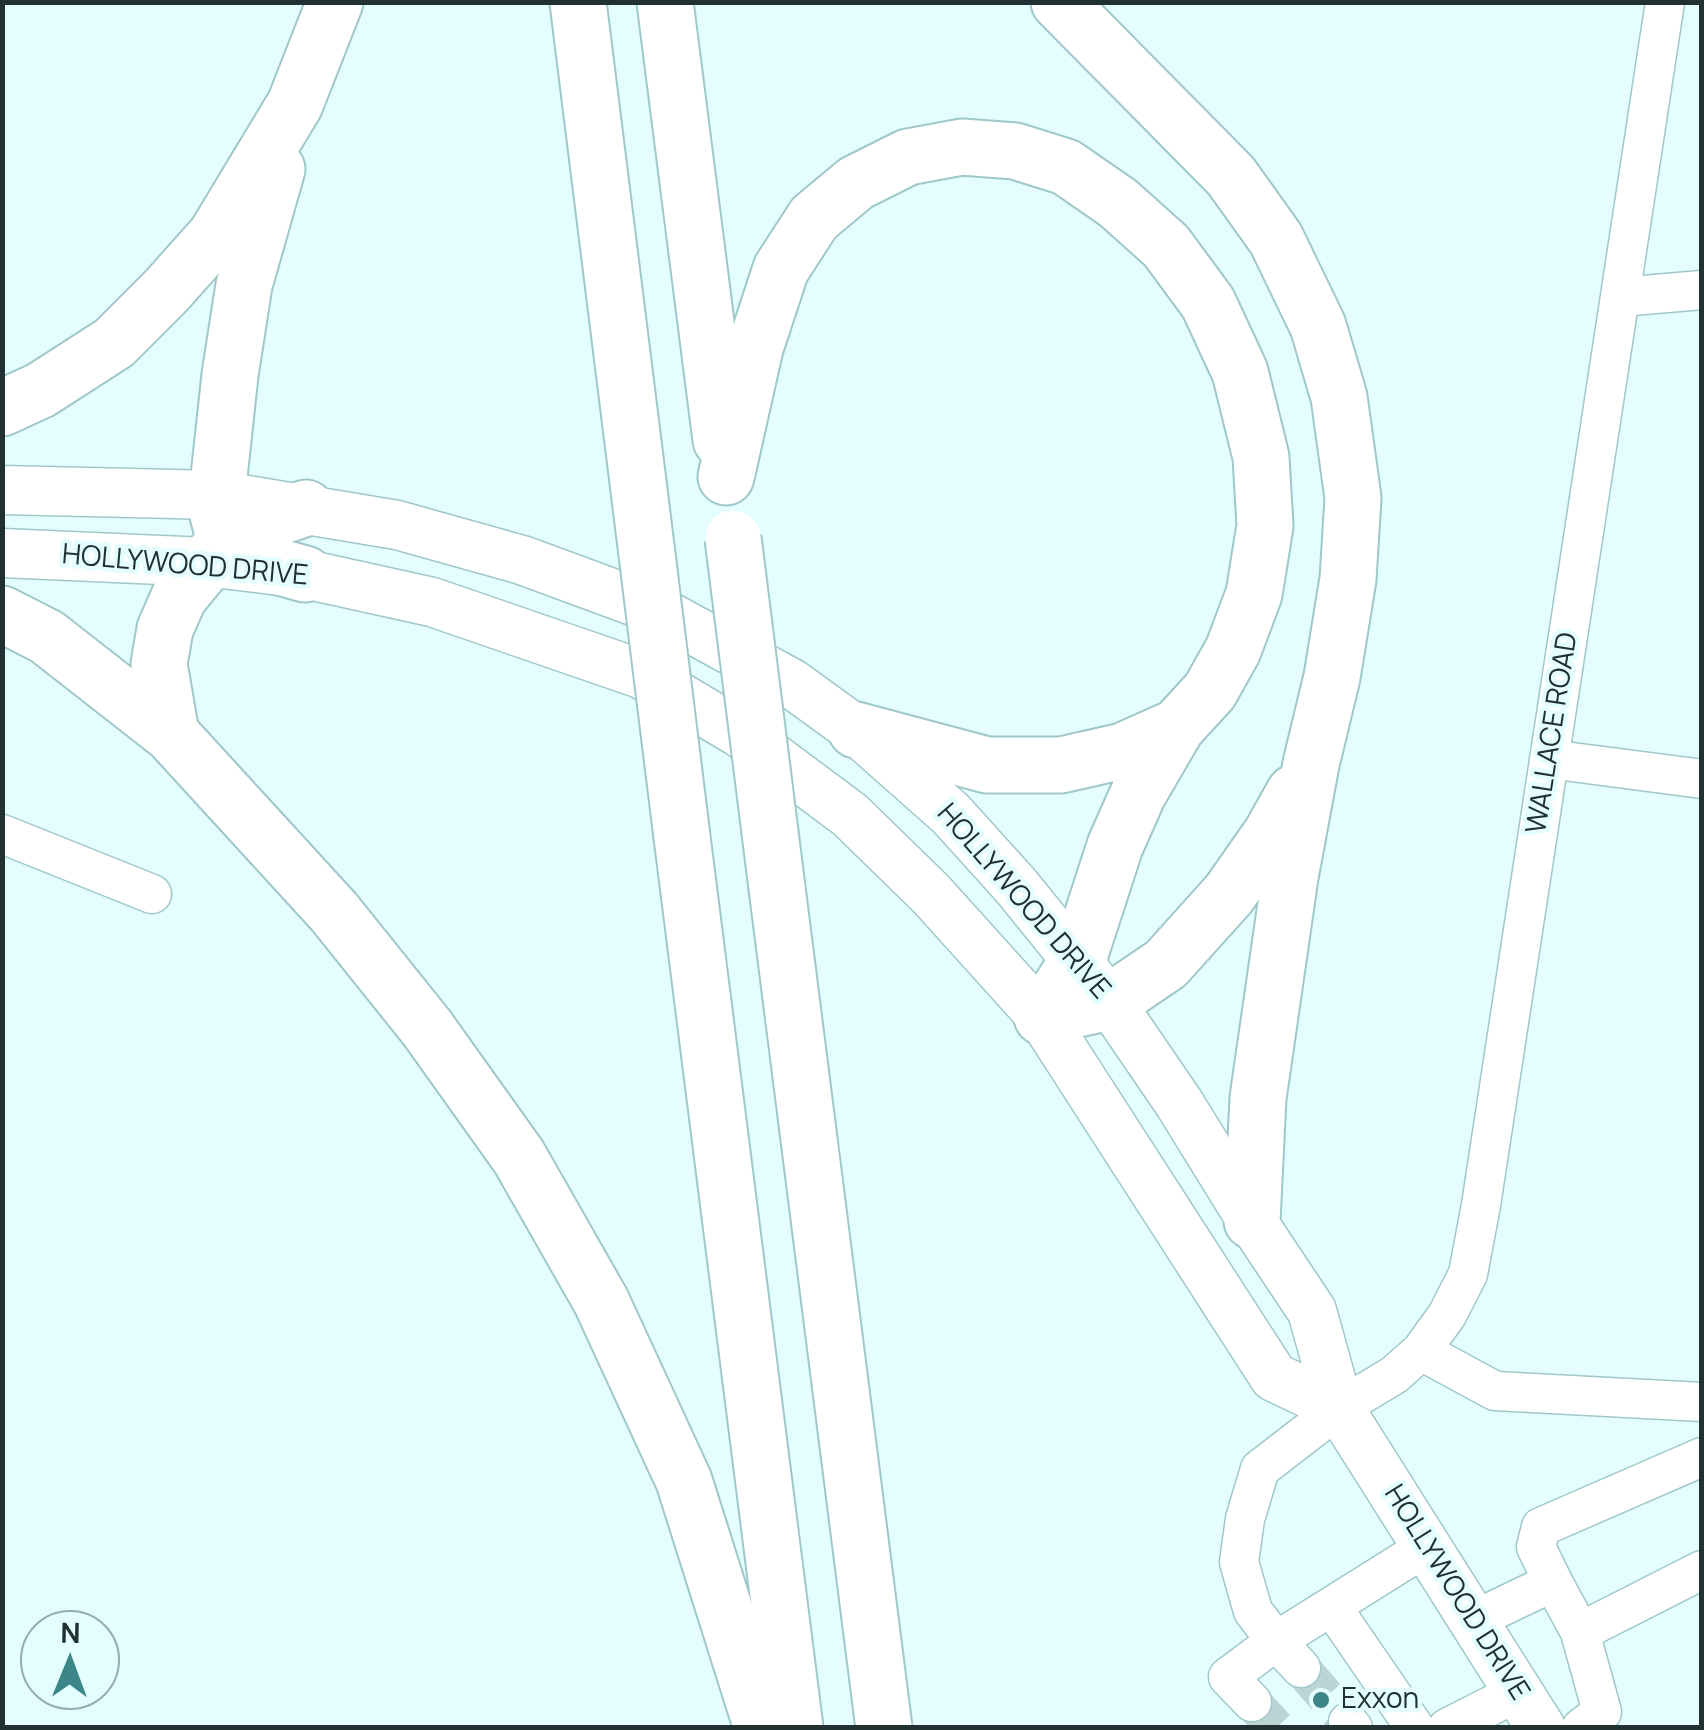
<!DOCTYPE html>
<html>
<head>
<meta charset="utf-8">
<style>
	body { margin:0 }
	#map { position:relative; width:1704px; height:1730px; overflow:hidden; background:#e4fdfe; font-family:Manrope,sans-serif }
	canvas { display:block }
	.frame { position:absolute; inset:0; border:5px solid #213132; pointer-events:none }
	.north { position:absolute; left:20px; top:1610px; width:100px; height:100px; box-sizing:border-box; background:#e4fdfe; border:2px solid #96abac; border-radius:50%; rotate:1deg; font-size:28px; font-weight:700; line-height:40px; text-align:center; color:#213132 }
	.north::after { content:''; display:block; margin:auto; width:35px; height:45px; background:#3c8589; clip-path:polygon(50% 0,100% 100%,50% 72%,0 100%) }
</style>
</head>
<body>
<div id="map">
<canvas width="1704" height="1730"></canvas>
<div class="frame"></div>
<div class="north">N</div>
</div>
<script>
const ctx = document.querySelector('canvas').getContext('2d');
ctx.lineJoin = 'round';
function shape(rows) {
  const path = new Path2D();
  for (const r of rows) {
    path.moveTo(r[0], r[1]);
    for (let i = 2; i < r.length; i += 2) path.lineTo(r[i], r[i + 1]);
  }
  return path;
}
function trace(path, color, width, dash) {
  ctx.strokeStyle = color;
  ctx.lineWidth = width;
  ctx.lineCap = dash ? 'butt' : 'round';
  ctx.setLineDash(dash || []);
  ctx.stroke(path);
}
function write(font, color, halo, rows, align = 'center') {
  ctx.font = font + ' Manrope,sans-serif';
  ctx.lineWidth = 9;
  ctx.setLineDash([]);
  ctx.textBaseline = 'middle';
  ctx.strokeStyle = halo;
  ctx.fillStyle = color;
  for (const [text, x, y, turn = 0] of rows) {
    ctx.save();
    ctx.translate(x, y);
    ctx.rotate((+turn || 0) * Math.PI / 180);
    ctx.textAlign = isNaN(turn) ? turn : align;
    if (halo) ctx.strokeText(text, 0, 0);
    ctx.fillText(text, 0, 0);
    ctx.restore();
  }
}
const minorTunnel = shape([
	[1301,1668,1348,1722],
	[1252,1702,1276,1728]
]);
const minor = shape([
	[1620,297,1702,290],
	[1549,759,1702,779],
	[2,834,152,894],
	[1421,1351,1495,1391,1702,1402],
	[1426,1547,1276,1641,1253,1611,1239,1562,1245,1519,1260,1469,1339,1408,1394,1375,1421,1351,1447,1315,1468,1274,1481,1205,1665,2],
	[1553,1582,1580,1632,1702,1570],
	[1332,1607,1415,1728],
	[1474,1620,1553,1582,1536,1547,1541,1527,1702,1457],
	[1580,1632,1602,1712,1581,1728],
	[1252,1702,1228,1677,1276,1641,1301,1668],
	[1348,1722,1353,1728],
	[1447,1728,1518,1692]
]);
const major = shape([
	[2,490,217,495,397,525,522,560,655,609,791,683,856,730,951,814,1016,886,1110,1002,1179,1103,1252,1221,1312,1311,1339,1408,1541,1728],
	[2,553,206,562,305,574,432,602,641,674,740,733,850,815,931,894,1042,1017,1274,1377,1339,1408]
]);
const highway = shape([
	[578,2,638,482],
	[665,2,721,440],
	[1059,2,1231,176,1276,239,1318,326,1339,397,1353,498,1348,579,1332,677,1311,764,1290,877,1258,1098,1252,1221],
	[277,169,244,285,230,375,217,495,218,515,225,541,243,557,305,574],
	[2,408,41,390,114,343,167,290,216,235,295,104,335,2],
	[726,477,755,348,781,269,814,218,856,183,908,157,962,147,1015,151,1066,167,1118,203,1166,246,1208,303,1240,372,1261,457,1265,526,1254,594,1233,650,1210,691,1177,727,1123,751,1061,765,987,765,856,730],
	[2,614,47,637,171,734,334,912,427,1028,519,1157,601,1301,684,1481,762,1728],
	[171,734,159,664,165,629,179,597,225,541,253,526,306,508],
	[682,837,795,1728],
	[777,888,884,1728],
	[1042,1017,1110,1002,1166,964,1229,894,1271,834,1294,793],
	[1042,1017,1078,960,1115,846,1138,794,1177,727]
]);
const highwayBridge = shape([
	[638,482,682,837],
	[733,538,777,888]
]);
const markers = [
	[1321,1700,10,"#3c8589"]
];
const streetNames = [
	["HOLLYWOOD DRIVE",185,566,5],
	["WALLACE ROAD",1553,733,-81],
	["HOLLYWOOD DRIVE",1023,902,49],
	["HOLLYWOOD DRIVE",1456,1593,58]
];
const poiNames = [
	["Exxon",1341,1700]
];
trace(minorTunnel, '#bdd4d5', 38, [38, 19]);
trace(minor, '#9fc8ca', 41);
trace(major, '#9fc8ca', 51);
trace(highway, '#9fc8ca', 59);
trace(minor, '#fff', 38);
trace(major, '#fff', 48);
trace(highway, '#fff', 55);
trace(highwayBridge, '#9fc8ca', 59, []);
trace(highwayBridge, '#fff', 55);
for (const [x, y, r, color] of markers) {
  const dot = new Path2D();
  dot.arc(x, y, r, 0, 2 * Math.PI);
  ctx.fillStyle = color;
  ctx.fill(dot);
  trace(dot, '#e4fdfe', 4);
}
write('28px', '#213132', '#e4fdfe', streetNames);
write('28px', '#213132', '#e4fdfe', poiNames, 'left');
</script>
</body>
</html>
